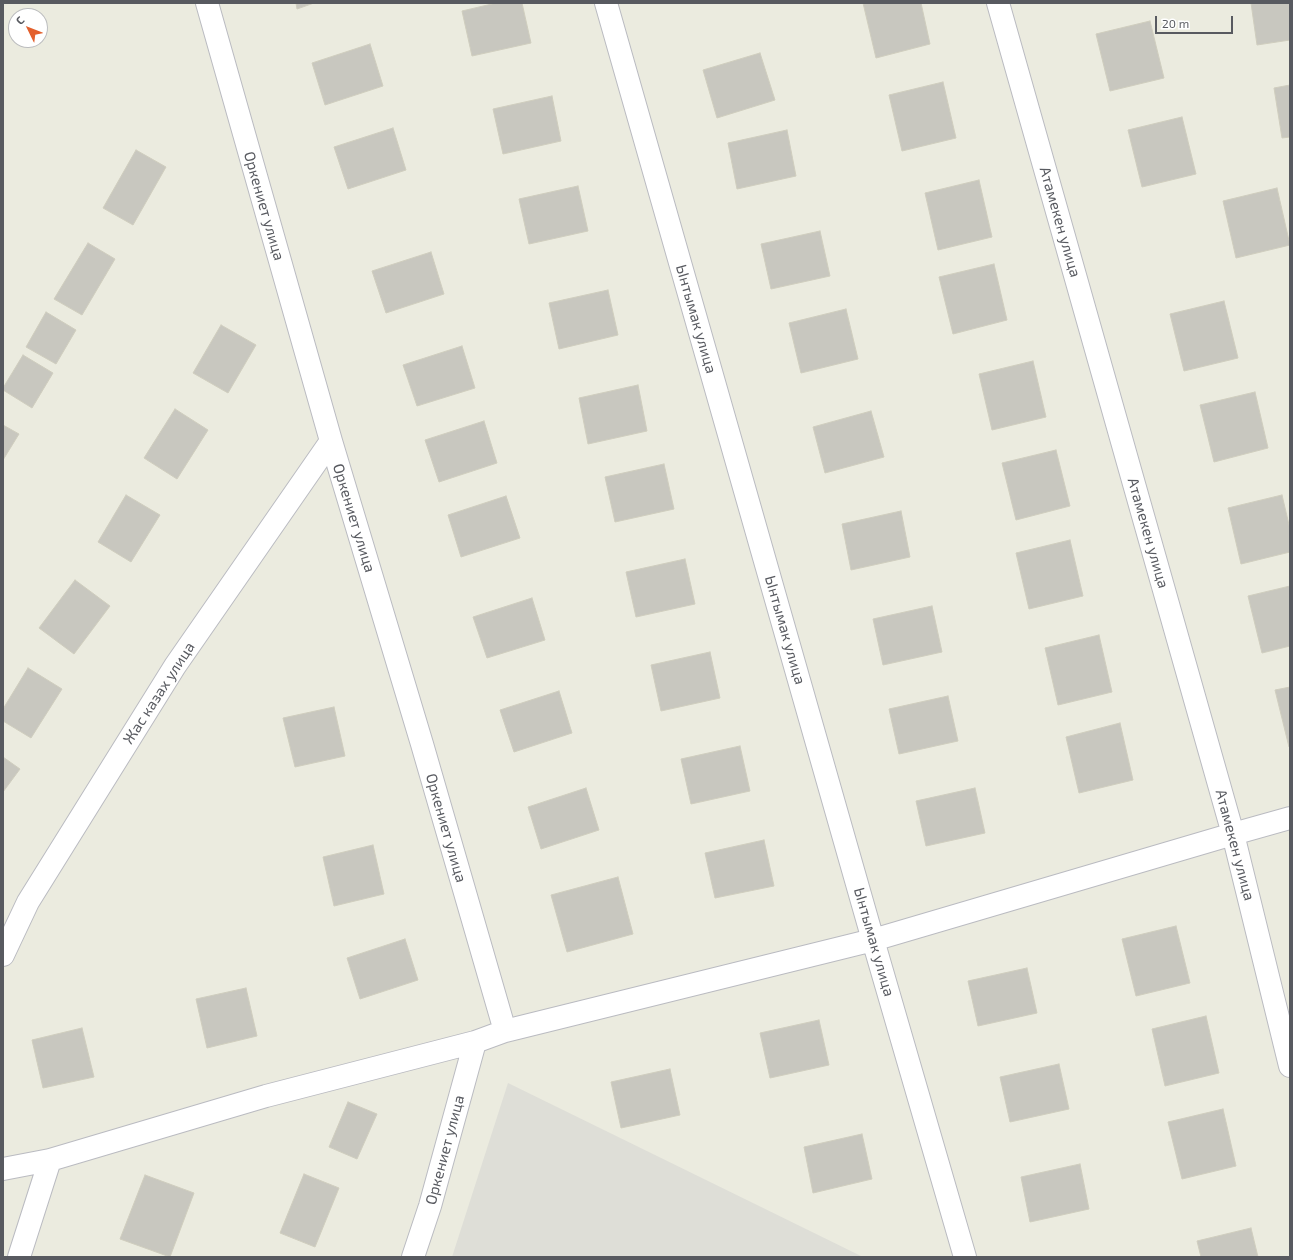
<!DOCTYPE html>
<html>
<head>
<meta charset="utf-8">
<style>
	body { margin:0 }
	#map { position:relative; width:1293px; height:1260px; overflow:hidden; background:#ebebdf; font-family:"Exo 2",sans-serif }
	canvas { display:block }
	.frame { position:absolute; inset:0; border:4px solid #585a60; pointer-events:none }
	.north { position:absolute; left:8px; top:8px; width:40px; height:40px; box-sizing:border-box; background:#fff; border:1px solid #bcbdbf; border-radius:50%; rotate:313deg; font-size:11px; font-weight:700; line-height:16px; text-align:center; color:#585a60 }
	.north::after { content:''; display:block; margin:auto; width:14px; height:18px; background:#e3602d; clip-path:polygon(50% 0,100% 100%,50% 72%,0 100%) }
	.scale { position:absolute; left:1155px; top:16px; width:78px; height:18px; box-sizing:border-box; border:2px solid #585a60; border-top:0; padding-left:5px; font-size:12px; line-height:14px; white-space:nowrap; color:#585a60; -webkit-text-stroke:3px #fff; paint-order:stroke }
</style>
</head>
<body>
<div id="map">
<canvas width="1293" height="1260"></canvas>
<div class="frame"></div>
<div class="north">С</div>
<div class="scale">20 m</div>
</div>
<script>
const ctx = document.querySelector('canvas').getContext('2d');
ctx.lineJoin = 'round';
function fillPath(path, color) {
  ctx.fillStyle = color;
  ctx.fill(path, 'evenodd');
}
function shape(rows) {
  const path = new Path2D();
  for (const r of rows) {
    path.moveTo(r[0], r[1]);
    for (let i = 2; i < r.length; i += 2) path.lineTo(r[i], r[i + 1]);
  }
  return path;
}
function trace(path, color, width, dash) {
  ctx.strokeStyle = color;
  ctx.lineWidth = width;
  ctx.lineCap = dash ? 'butt' : 'round';
  ctx.setLineDash(dash || []);
  ctx.stroke(path);
}
function write(font, color, halo, rows, align = 'center') {
  ctx.font = font + ' "Exo 2",sans-serif';
  ctx.lineWidth = 3;
  ctx.setLineDash([]);
  ctx.textBaseline = 'middle';
  ctx.strokeStyle = halo;
  ctx.fillStyle = color;
  for (const [text, x, y, turn = 0] of rows) {
    ctx.save();
    ctx.translate(x, y);
    ctx.rotate((+turn || 0) * Math.PI / 180);
    ctx.textAlign = isNaN(turn) ? turn : align;
    if (halo) ctx.strokeText(text, 0, 0);
    ctx.fillText(text, 0, 0);
    ctx.restore();
  }
}
const industrial = shape([
	[508,1083,755,1204,863,1257,452,1257]
]);
const building = shape([
	[296,3,314,3,297,9,296,3],
	[496,3,522,3,531,43,472,56,462,11,496,3],
	[863,3,921,3,930,44,876,58,863,3],
	[1251,3,1290,3,1290,40,1257,45,1251,3],
	[1150,21,1164,78,1110,91,1096,34,1150,21],
	[370,44,383,86,325,105,312,63,370,44],
	[760,53,775,100,717,118,703,70,760,53],
	[943,82,956,138,902,151,889,95,943,82],
	[1290,85,1290,137,1282,138,1274,88,1290,85],
	[552,96,561,141,503,154,493,109,552,96],
	[1182,117,1196,174,1142,187,1128,130,1182,117],
	[393,128,406,170,348,189,334,147,393,128],
	[787,130,796,176,737,189,728,143,787,130],
	[136,150,166,167,133,225,103,208,136,150],
	[979,180,992,237,938,250,925,193,979,180],
	[578,186,588,231,529,244,519,199,578,186],
	[1277,188,1290,245,1236,258,1223,201,1277,188],
	[820,231,830,276,771,289,761,244,820,231],
	[88,243,115,259,82,315,54,299,88,243],
	[431,252,444,294,386,313,372,271,431,252],
	[994,264,1007,320,953,334,939,277,994,264],
	[608,290,618,335,559,349,549,303,608,290],
	[1224,301,1238,358,1184,371,1170,314,1224,301],
	[846,309,858,359,801,373,789,323,846,309],
	[46,312,76,330,56,364,26,347,46,312],
	[221,325,256,345,228,393,193,373,221,325],
	[462,346,475,388,417,406,403,365,462,346],
	[23,355,53,373,32,408,3,390,3,388,23,355],
	[1033,361,1046,417,992,430,979,374,1033,361],
	[638,385,647,431,588,444,579,398,638,385],
	[1255,392,1268,448,1214,462,1200,405,1255,392],
	[175,409,208,430,177,479,144,458,175,409],
	[871,411,884,457,825,473,813,427,871,411],
	[484,421,497,463,439,482,425,440,484,421],
	[3,425,19,434,3,460,3,425],
	[1056,450,1070,506,1016,520,1002,463,1056,450],
	[664,464,674,509,615,522,605,477,664,464],
	[126,495,160,515,131,562,98,542,126,495],
	[1282,495,1290,529,1290,552,1241,564,1228,508,1282,495],
	[506,496,520,538,461,557,448,515,506,496],
	[901,511,910,557,851,570,842,524,901,511],
	[1070,540,1083,596,1029,609,1016,553,1070,540],
	[685,559,695,604,636,617,626,572,685,559],
	[75,580,110,606,74,654,39,628,75,580],
	[1290,586,1290,646,1262,653,1248,596,1290,586],
	[532,598,545,640,487,658,473,617,532,598],
	[932,606,942,652,883,665,873,619,932,606],
	[1099,635,1112,692,1058,705,1045,648,1099,635],
	[710,652,720,698,661,711,651,665,710,652],
	[28,668,62,689,31,738,3,721,3,709,28,668],
	[1290,687,1290,747,1289,747,1275,690,1290,687],
	[559,691,572,733,514,752,500,710,559,691],
	[948,696,958,741,899,754,889,709,948,696],
	[334,707,345,756,295,767,283,718,334,707],
	[1120,723,1133,780,1079,793,1066,737,1120,723],
	[740,746,750,791,691,804,681,759,740,746],
	[3,757,20,769,3,792,3,757],
	[586,788,599,830,541,849,528,807,586,788],
	[975,788,985,833,926,846,916,801,975,788],
	[764,840,774,886,715,898,705,853,764,840],
	[373,845,384,894,334,906,323,857,373,845],
	[618,877,633,934,567,952,551,895,618,877],
	[1176,926,1190,983,1136,996,1122,939,1176,926],
	[405,939,418,980,360,999,347,958,405,939],
	[1027,968,1037,1013,978,1026,968,981,1027,968],
	[246,988,257,1036,207,1048,196,999,246,988],
	[1206,1016,1219,1073,1165,1086,1152,1029,1206,1016],
	[819,1020,829,1065,770,1078,760,1033,819,1020],
	[82,1028,94,1077,43,1088,32,1040,82,1028],
	[1059,1064,1069,1109,1010,1122,1000,1077,1059,1064],
	[670,1069,680,1115,621,1128,611,1082,670,1069],
	[348,1102,377,1114,357,1159,329,1147,348,1102],
	[1223,1109,1236,1166,1182,1179,1168,1122,1223,1109],
	[862,1134,872,1179,813,1193,804,1147,862,1134],
	[1080,1164,1089,1209,1030,1222,1021,1177,1080,1164],
	[304,1174,339,1188,315,1247,280,1233,304,1174],
	[145,1175,194,1193,170,1257,120,1239,145,1175],
	[1251,1228,1258,1257,1201,1257,1197,1241,1251,1228]
]);
const street = shape([
	[207,3,331,441,422,744,505,1031],
	[606,3,873,940,965,1257],
	[998,3,1233,834,1290,1066],
	[3,955,28,902,175,666,331,441],
	[3,1169,50,1160,266,1096,475,1042,505,1031,873,940,1233,834,1290,818],
	[19,1257,50,1160],
	[413,1257,430,1206,475,1042]
]);
const streetNames = [
	["Оркениет улица",264,206,74],
	["Атамекен улица",1060,222,74],
	["Ынтымак улица",696,319,74],
	["Оркениет улица",354,518,73],
	["Атамекен улица",1148,533,74],
	["Ынтымак улица",785,630,74],
	["Жас казах улица",159,693,-57],
	["Оркениет улица",446,828,74],
	["Атамекен улица",1235,845,75],
	["Ынтымак улица",874,942,74],
	["Оркениет улица",445,1150,-75]
];
fillPath(industrial, '#deded7');
fillPath(building, '#c8c7bf');
trace(building, '#cfcdbe', 1);
trace(street, '#babbc1', 24);
trace(street, '#fff', 22);
write('15px', '#585a60', '#fff', streetNames);
</script>
</body>
</html>
